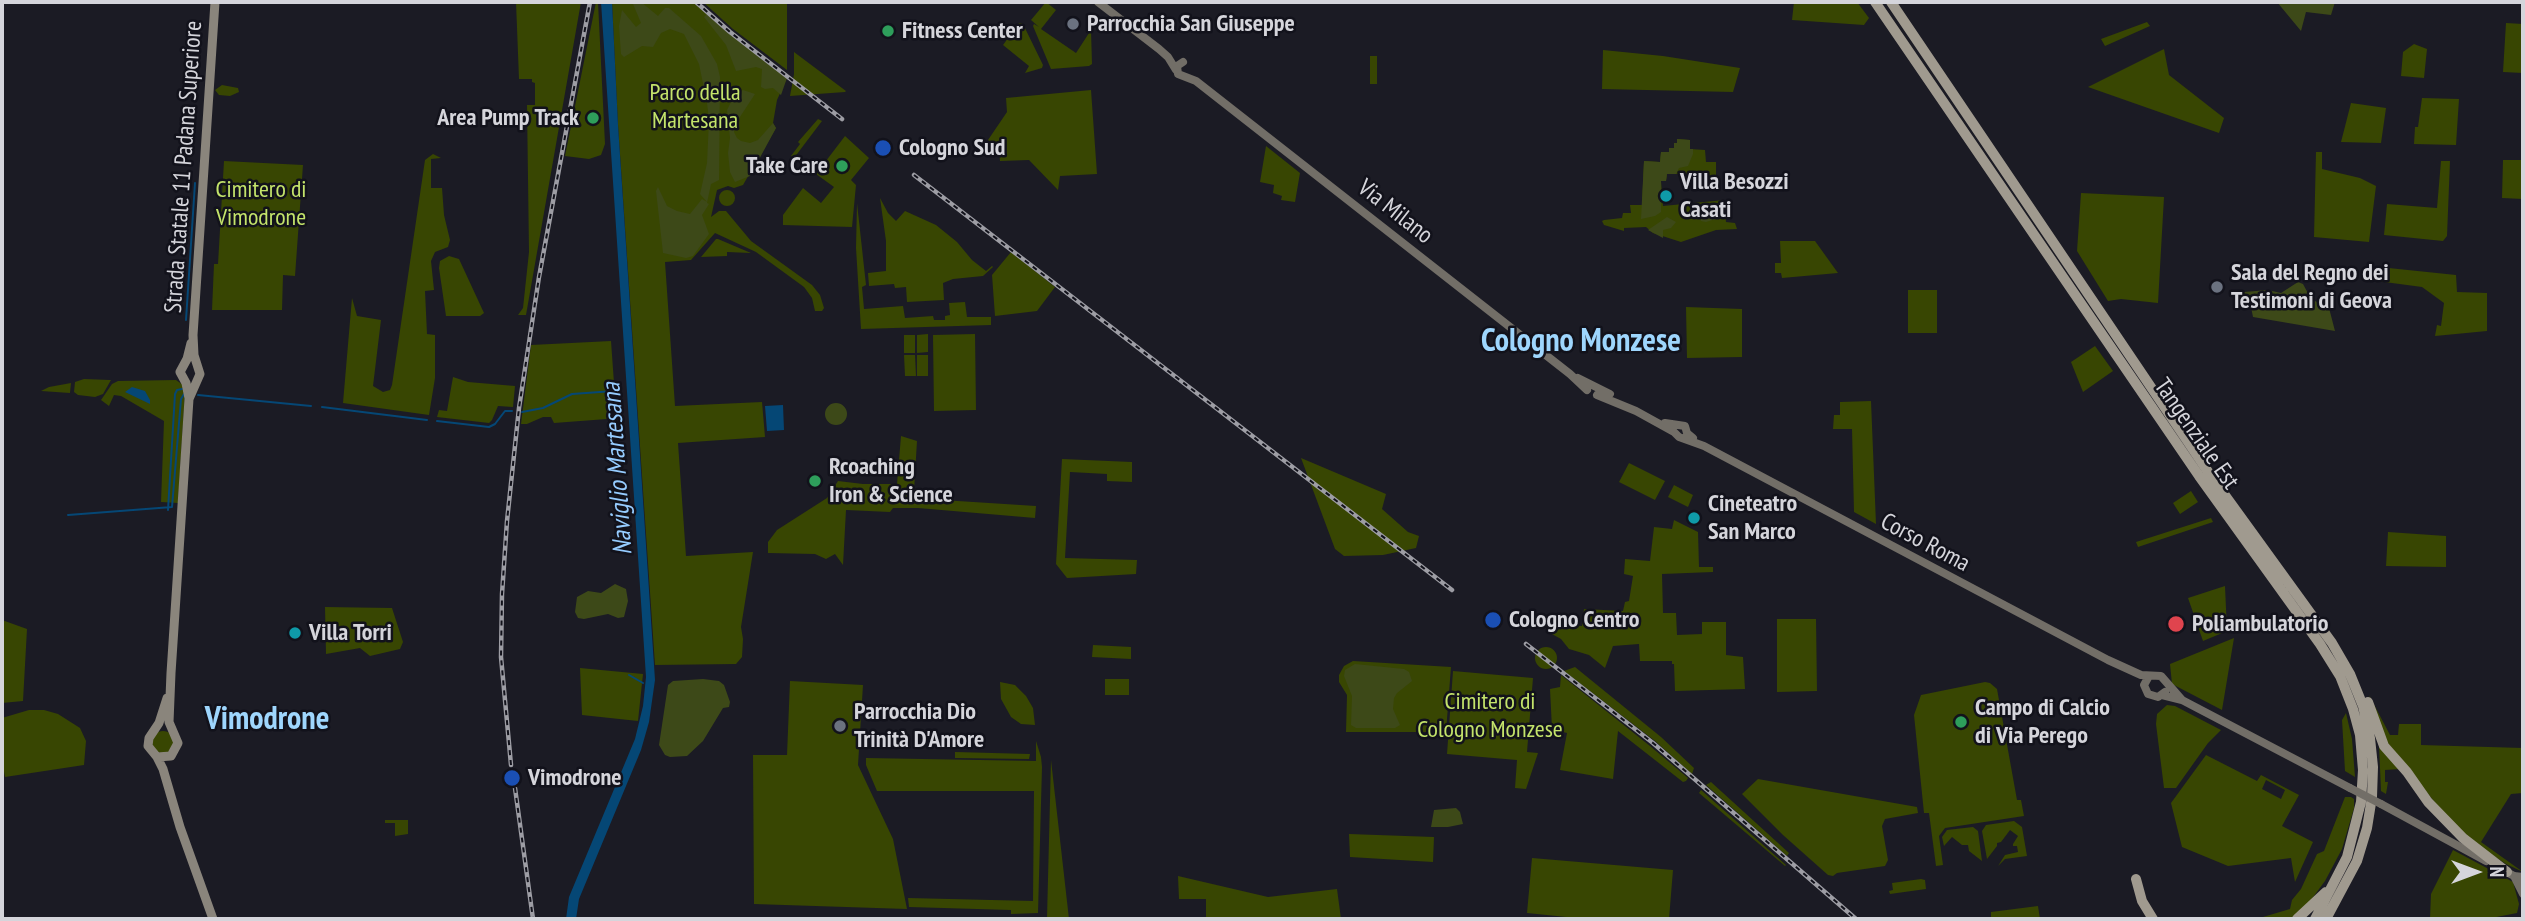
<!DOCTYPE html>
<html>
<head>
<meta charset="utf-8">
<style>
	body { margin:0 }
	#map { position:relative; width:2525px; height:921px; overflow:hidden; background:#1b1b24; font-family:"PT Sans Narrow",sans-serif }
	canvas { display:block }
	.frame { position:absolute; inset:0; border:4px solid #d5d5db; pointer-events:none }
	.north { position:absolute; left:2441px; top:837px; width:70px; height:70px; -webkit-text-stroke:5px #12121b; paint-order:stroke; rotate:90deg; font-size:19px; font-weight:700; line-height:28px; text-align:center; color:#d5d5db }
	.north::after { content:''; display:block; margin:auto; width:24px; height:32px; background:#d5d5db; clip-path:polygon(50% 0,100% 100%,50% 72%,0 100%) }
</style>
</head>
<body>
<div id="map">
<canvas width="2525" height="921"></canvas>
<div class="frame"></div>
<div class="north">N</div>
</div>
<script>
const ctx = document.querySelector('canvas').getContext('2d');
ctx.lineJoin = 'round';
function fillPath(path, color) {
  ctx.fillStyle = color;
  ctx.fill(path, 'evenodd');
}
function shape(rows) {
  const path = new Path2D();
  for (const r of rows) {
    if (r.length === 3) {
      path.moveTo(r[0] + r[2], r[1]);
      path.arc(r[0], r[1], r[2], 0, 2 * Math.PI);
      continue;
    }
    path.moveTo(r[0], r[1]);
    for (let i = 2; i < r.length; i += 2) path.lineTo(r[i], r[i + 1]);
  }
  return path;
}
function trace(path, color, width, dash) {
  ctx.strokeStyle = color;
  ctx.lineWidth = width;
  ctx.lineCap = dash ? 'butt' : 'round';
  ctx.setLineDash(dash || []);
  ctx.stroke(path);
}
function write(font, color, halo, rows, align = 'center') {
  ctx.font = font + ' "PT Sans Narrow",sans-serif';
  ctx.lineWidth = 5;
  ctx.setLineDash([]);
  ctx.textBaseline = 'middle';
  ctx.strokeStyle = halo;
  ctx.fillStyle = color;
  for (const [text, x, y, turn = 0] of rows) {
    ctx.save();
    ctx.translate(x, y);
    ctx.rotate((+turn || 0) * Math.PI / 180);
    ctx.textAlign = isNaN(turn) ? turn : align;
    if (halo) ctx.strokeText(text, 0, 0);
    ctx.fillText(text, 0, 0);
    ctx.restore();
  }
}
const green = shape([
	[516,2,581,2,526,315,518,315,523,308,529,252,527,105,535,105,535,83,532,82,532,79,519,79],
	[596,2,598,2,605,144,601,155,589,159,565,156],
	[612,2,693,2,730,34,787,78,777,100,773,123,776,128,743,185,734,188,728,186,717,190,711,217,719,211,726,211,751,241,812,285,820,295,824,308,822,311,815,311,812,298,804,287,756,252,715,233,691,260,665,262,675,406,762,402,765,437,678,443,686,556,753,552,741,627,743,639,742,657,736,664,655,665,618,125],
	[703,2,787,2,787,70,733,29],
	[1046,2,1056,10,1041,29,1076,53,1091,30,1092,64,1089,66,1051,69,1033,26,1034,24,1039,27,1031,20],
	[1794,2,1857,2,1869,18,1864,25,1792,20],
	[2147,22,2150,26,2105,46,2101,39],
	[1019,23,1023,24,1043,65,1042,68,1025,73,1029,66,1003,45],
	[2506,23,2523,24,2523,73,2503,72],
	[2414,44,2427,49,2424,78,2401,76,2403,52],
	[2164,49,2169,75,2224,118,2219,133,2088,87],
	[1603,50,1663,56,1740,68,1733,92,1602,89],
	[794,52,846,91,845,92,790,96,794,74],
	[1370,56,1377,56,1377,84,1370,84],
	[222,85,238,88,239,92,230,96,219,95,215,90],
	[1091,90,1097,174,1060,176,1058,190,1029,160,1000,161,999,150,994,148,988,140,1007,112,1006,98],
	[2422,98,2459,99,2456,145,2414,144,2415,127,2418,127],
	[2351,103,2386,108,2381,143,2341,142],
	[818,119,822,121,794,158,791,156,800,144,798,142],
	[845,136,869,158,851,180,856,185,852,227,783,225,783,215,803,188,821,203,834,187,816,174],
	[1677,139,1690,140,1690,149,1705,150,1706,162,1716,162,1716,180,1693,180,1693,174,1667,174,1666,181,1661,181,1663,206,1724,200,1726,222,1735,223,1737,229,1716,230,1681,242,1653,233,1646,227,1624,228,1624,231,1604,225,1602,221,1604,220,1622,218,1623,213,1631,213,1630,205,1642,205,1644,161,1660,162,1661,152,1669,152,1669,148,1674,148,1674,143,1677,143],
	[1266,146,1300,173,1295,202,1281,200,1282,196,1273,193,1274,185,1260,182],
	[2316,152,2322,152,2322,169,2360,178,2376,186,2369,242,2314,237],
	[433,154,441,158,431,159,431,188,442,188,444,215,450,240,448,247,435,252,431,261,434,290,425,291,427,334,435,335,435,378,429,415,343,403,352,298,357,316,381,320,373,386,383,392,390,390,392,385,425,160],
	[2503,160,2523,160,2523,199,2502,198],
	[224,161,303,165,295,276,283,275,282,310,212,310,214,264,218,264],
	[2441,161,2450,161,2447,236,2443,241,2384,235,2387,204,2437,208],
	[727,198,8],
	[2081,193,2164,197,2158,303,2121,299,2108,301,2077,251],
	[880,198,888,213,896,221,905,211,936,225,957,242,972,260,986,271,992,266,993,267,983,276,953,279,943,283,944,300,907,302,906,287,895,288,894,284,869,286,868,273,886,271,886,241],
	[857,203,866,285,862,287,864,309,903,306,905,318,933,316,934,320,945,320,945,316,950,315,949,303,965,302,967,317,991,317,991,325,861,329,856,248],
	[716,239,718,239,751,253,727,252,727,256,701,257],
	[1780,241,1815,241,1838,273,1782,278,1781,273,1775,273,1775,263,1781,263],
	[1011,252,1055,287,1037,311,995,316,992,275],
	[449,256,459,259,484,313,480,316,446,316,439,268,440,261],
	[2379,267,2456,275,2457,292,2487,293,2487,331,2435,336,2437,325,2441,326,2444,303,2422,287,2377,281],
	[1908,290,1937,290,1937,333,1908,333],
	[1686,307,1742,309,1742,357,1687,358],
	[928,334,928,352,917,353,917,335],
	[975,334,976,410,934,411,933,335],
	[904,335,915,335,915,353,904,353],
	[611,341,616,411,610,413,607,419,554,423,551,417,543,417,527,424,521,424,531,345],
	[2095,346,2113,371,2083,392,2071,362],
	[904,355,915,355,916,376,905,376],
	[917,355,928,355,928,376,917,376],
	[453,377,468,382,515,386,513,407,498,406,492,420,489,423,437,417,439,410,447,411],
	[84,379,110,380,111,380,103,394,95,397,78,395,74,392,75,382],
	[176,380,183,385,185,391,178,503,161,502,164,421,121,396,114,395,109,406,101,400,112,384,118,381],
	[71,383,70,393,41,391,49,387],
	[1871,401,1876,524,1854,512,1852,429,1833,429,1834,415,1840,415,1840,402],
	[901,436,917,441,914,491,942,500,1036,506,1035,518,918,508,893,508,890,512,846,510,843,565,835,554,826,559,815,554,768,553,768,542,777,530,827,498,838,481,863,484,897,484],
	[1301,458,1386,494,1382,509,1408,532,1419,536,1416,548,1383,555,1344,556,1335,549],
	[1062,459,1132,462,1132,482,1107,481,1107,474,1070,472,1065,558,1137,560,1136,574,1067,578,1056,564],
	[1629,463,1665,481,1655,500,1619,482],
	[1674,485,1693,495,1688,507,1668,497],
	[2191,491,2198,502,2180,514,2173,503],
	[2211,518,2213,522,2138,547,2136,542],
	[1674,520,1698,532,1699,567,1713,567,1713,572,1662,574,1663,613,1676,613,1677,635,1702,634,1702,622,1726,622,1726,655,1743,657,1745,689,1675,691,1674,664,1672,664,1672,661,1640,661,1639,644,1613,646,1605,668,1589,655,1569,649,1561,639,1550,633,1550,624,1582,626,1584,609,1623,611,1625,602,1629,601,1633,576,1624,574,1625,559,1650,561,1654,527,1672,529],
	[2388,532,2446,536,2446,567,2386,566],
	[2225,586,2227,631,2203,641,2188,598],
	[325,607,392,608,403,642,400,649,370,656,360,648,326,654],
	[1777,619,1816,619,1817,691,1777,692],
	[2,620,27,629,23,701,2,703],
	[2234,638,2222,710,2172,684,2170,664],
	[1093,645,1131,647,1131,659,1092,657],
	[1546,658,11],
	[1353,661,1451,667,1446,732,1346,732,1347,695,1339,682,1339,675,1344,666],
	[1575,667,1661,737,1694,768,1692,774,1655,741,1564,671],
	[580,668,643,674,638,721,582,715],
	[1453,671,1533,678,1527,752,1538,753,1526,789,1515,788,1517,760,1447,754],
	[1561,675,1650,746,1688,778,1686,781,1683,782,1618,731,1613,779,1560,770,1567,733,1552,729,1550,689,1560,687],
	[1105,679,1129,679,1129,695,1105,695],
	[790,681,863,685,858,765,893,839,907,909,754,904,753,755,787,755],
	[1000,682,1015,685,1026,696,1033,708,1035,725,1021,724,1011,717,1001,699],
	[1985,682,1990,683,1997,689,2017,800,2021,800,2024,816,1945,828,1939,836,1943,865,1936,866,1929,813,1924,813,1914,715,1921,695],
	[2369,695,2390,735,2398,735,2399,724,2421,724,2421,745,2523,748,2523,793,2511,794,2481,842,2523,872,2506,864,2479,846,2453,825,2384,739],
	[2167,705,2175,706,2221,730,2208,743,2176,788,2164,788,2156,724,2157,714],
	[29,710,44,710,58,714,80,728,86,741,84,765,5,777,2,761,2,718],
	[2346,713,2352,739,2355,777,2345,771,2342,720],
	[163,742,11],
	[1036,741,1041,757,1042,767,1038,913,1011,914,1011,910,909,907,908,898,1033,901,1034,791,877,791,866,765,866,758,1036,761],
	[2379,745,2400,769,2385,770,2385,782,2388,782,2386,794,2381,791],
	[955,752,1030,754,1029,759,955,758],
	[2206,755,2257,781,2261,775,2299,795,2282,826,2313,842,2295,882,2291,858,2228,866,2182,847,2171,803],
	[2266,780,2285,790,2281,799,2262,789],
	[1051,760,1069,919,1047,918],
	[1758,779,1917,807,1918,813,1885,819,1882,826,1888,860,1885,866,1837,873,1833,876,1828,875,1783,835,1742,794],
	[1711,782,1789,853,1787,856,1706,785],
	[1701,790,1786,865,1785,866,1699,793],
	[2345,797,2351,797,2354,799,2354,808,2342,849,2325,881,2308,904,2290,919,2266,919,2263,917,2290,909,2292,900,2301,889,2317,854,2324,851],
	[385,820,408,820,408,834,395,836,395,823,385,823],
	[2014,821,2022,827,2027,856,2005,859,1998,866,2005,855,2018,852,2017,846,2013,846,2013,844,2018,836,2010,830,2001,842,1997,843,1997,846,1987,859,1982,831,1986,825],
	[1973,827,1978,831,1982,861,1969,851,1968,845,1962,845,1952,837,1944,846,1942,837,1947,830],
	[1349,834,1434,837,1433,862,1350,857],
	[2453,850,2513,882,2519,904,2517,913,2486,919,2430,919,2431,894],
	[1532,858,1673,870,1669,919,1586,919,1527,913],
	[1178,876,1268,897,1337,889,1341,919,1206,919,1206,899,1179,899],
	[1921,879,1925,880,1926,889,1890,894,1889,891,1893,890,1892,883],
	[2038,906,2040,919,1991,919,1991,912]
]);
const forest = shape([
	[635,2,641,2,658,16,665,8,669,8,701,36,717,64,720,77,719,180,711,184,707,203,709,204,702,215,709,234,693,256,686,258,663,253,656,191,658,187,667,206,677,211,690,214,702,199,707,202,700,194,707,163,709,120,707,103,699,64,684,34,670,29,661,33,653,47,642,46,624,57,621,54,619,26,622,10,636,27,641,23,633,4],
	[2277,2,2335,2,2331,15,2306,12,2301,31],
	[707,14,787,78,781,95,773,88,765,89,761,87,762,69,756,67,736,71,726,45,704,17],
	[743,90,755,94,736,123,734,132,737,138,741,141,750,143,758,140,773,123,776,128,750,176,735,182,730,172,728,153,730,138,727,110,734,96],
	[1677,139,1690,140,1690,149,1693,149,1693,154,1688,166,1679,168,1676,174,1667,174,1666,181,1661,181,1661,212,1655,216,1641,219,1644,161,1660,162,1661,152,1669,152,1669,148,1674,148,1674,143,1677,143],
	[1724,206,1725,216,1706,222,1701,221,1695,210,1696,208],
	[1667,217,1676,222,1671,228,1663,230,1663,238,1648,230],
	[2298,282,2303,284,2311,299,2329,308,2335,331,2253,317,2251,307,2236,299,2238,293,2244,292,2268,290,2281,293],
	[836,414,11],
	[615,584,626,589,628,601,624,617,618,618,608,614,584,619,578,618,575,612,577,597,588,591,601,593],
	[1355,664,1404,669,1409,672,1412,681,1397,693,1394,698,1393,709,1400,725,1395,728,1356,728,1351,725,1352,696,1344,676,1345,670],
	[703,679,719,681,724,685,730,702,729,707,723,708,703,741,687,756,670,757,665,755,659,745,668,685,673,681],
	[1456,808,1460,812,1463,824,1448,827,1431,827,1434,810]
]);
const water = shape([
	[601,2,612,2,618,125,655,680,649,722,641,750,579,899,576,919,566,919,569,897,635,739,643,706,646,677],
	[132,387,145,391,150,400,150,404,125,392],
	[783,405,784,430,767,431,765,406]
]);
const stream = shape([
	[186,320,195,183],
	[198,395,311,406],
	[322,407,427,420],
	[522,412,543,408,572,394,614,391],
	[437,421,489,427,495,424,505,411,512,411],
	[168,510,175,394,177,390,182,389],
	[68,515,172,507,181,399,184,394],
	[629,675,643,683]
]);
const secondary = shape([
	[1098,2,1159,49,1168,57,1176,70],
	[1183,62,1177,66,1178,74,1196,81,1570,374,1587,390],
	[1578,378,1610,394],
	[1597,395,1636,411,1674,432,1679,437,1704,446,2108,660,2141,675,2161,676,2182,700],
	[1665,423,1685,426,1687,433,1693,438],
	[2149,676,2144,685,2148,694,2158,697,2165,692],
	[2162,695,2182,700,2350,788],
	[2381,804,2486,861],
	[2503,870,2514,876,2523,877],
	[2514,876,2523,894]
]);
const primary = shape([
	[189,398,186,383,180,372,187,359,191,343],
	[167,698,159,723,149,738,148,746,157,757,163,769,180,827,213,919],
	[157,757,171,756,178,743,169,722,171,673,189,399,200,374,194,355,193,335,215,2]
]);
const highway = shape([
	[1875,2,2199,476,2320,644,2340,676,2353,709,2360,735,2363,770,2361,802,2347,857,2315,919],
	[1891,2,2211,476,2332,643,2350,674,2363,706,2370,738,2373,767,2372,797,2367,828,2357,861,2326,919],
	[2368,702,2384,746,2407,772,2428,802,2463,838,2507,872],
	[2136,879,2142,901,2153,919],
	[2297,919,2326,892]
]);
const rail = shape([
	[696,2,730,32,842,119],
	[914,175,1452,590],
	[1526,644,1653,743,1856,919],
	[511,765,501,657,502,594,507,521,519,408,539,277,590,2],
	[515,788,533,919]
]);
const secondaryBridge = shape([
	[2350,788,2381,804]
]);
const markers = [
	[1073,24,7,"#6b7280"],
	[888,31,7,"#2e9e5b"],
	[593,118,7,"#2e9e5b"],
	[883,148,9,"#1a4fb4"],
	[842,166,7,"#2e9e5b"],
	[1666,196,7,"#0f9aa8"],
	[2217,287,7,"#6b7280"],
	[815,481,7,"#2e9e5b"],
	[1694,518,7,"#0f9aa8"],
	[1493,620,9,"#1a4fb4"],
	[2176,624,9,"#e0444e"],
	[295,633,7,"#0f9aa8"],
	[1961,722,7,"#2e9e5b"],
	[840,726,7,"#6b7280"],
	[512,778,9,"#1a4fb4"]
];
const poiNames = [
	["Parrocchia San Giuseppe",1087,24],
	["Fitness Center",902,31],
	["Area Pump Track",579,118,"right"],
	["Cologno Sud",899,148],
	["Take Care",828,166,"right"],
	["Villa Besozzi",1680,182],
	["Casati",1680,210],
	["Sala del Regno dei",2231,273],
	["Testimoni di Geova",2231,301],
	["Rcoaching",829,467],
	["Iron & Science",829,495],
	["Cineteatro",1708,504],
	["San Marco",1708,532],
	["Cologno Centro",1509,620],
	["Poliambulatorio",2192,624],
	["Villa Torri",309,633],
	["Campo di Calcio",1975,708],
	["di Via Perego",1975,736],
	["Parrocchia Dio",854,712],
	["Trinità D'Amore",854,740],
	["Vimodrone",528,778]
];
const parkNames = [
	["Parco della",695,93],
	["Martesana",695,121],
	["Cimitero di",261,190],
	["Vimodrone",261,218],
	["Cimitero di",1490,702],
	["Cologno Monzese",1490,730]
];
const streetNames = [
	["Strada Statale 11 Padana Superiore",184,167,-86],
	["Via Milano",1395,212,38],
	["Tangenziale Est",2196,434,55],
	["Corso Roma",1925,543,28]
];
const waterNames = [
	["Naviglio Martesana",618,469,-94]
];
const districtNames = [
	["Cologno Monzese",1581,342],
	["Vimodrone",267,720]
];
fillPath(green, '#384602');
fillPath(forest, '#3d4918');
fillPath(water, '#054775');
trace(stream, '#054775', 2);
trace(secondary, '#726e67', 8);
trace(primary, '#8a857c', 9);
trace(highway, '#a09a8f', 10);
trace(rail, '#9d9da4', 4.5);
trace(rail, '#12121b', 2, [5]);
trace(secondaryBridge, '#726e67', 8);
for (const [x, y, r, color] of markers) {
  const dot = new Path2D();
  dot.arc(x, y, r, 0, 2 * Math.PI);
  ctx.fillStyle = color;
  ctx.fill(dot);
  trace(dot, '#12121b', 2.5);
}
write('bold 24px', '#d5d5db', '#12121b', poiNames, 'left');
write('24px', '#c4e46b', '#12121b', parkNames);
write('24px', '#d5d5db', '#12121b', streetNames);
write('italic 26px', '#96ccff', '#12121b', waterNames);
write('bold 32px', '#9ed6fd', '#12121b', districtNames);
</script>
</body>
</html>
